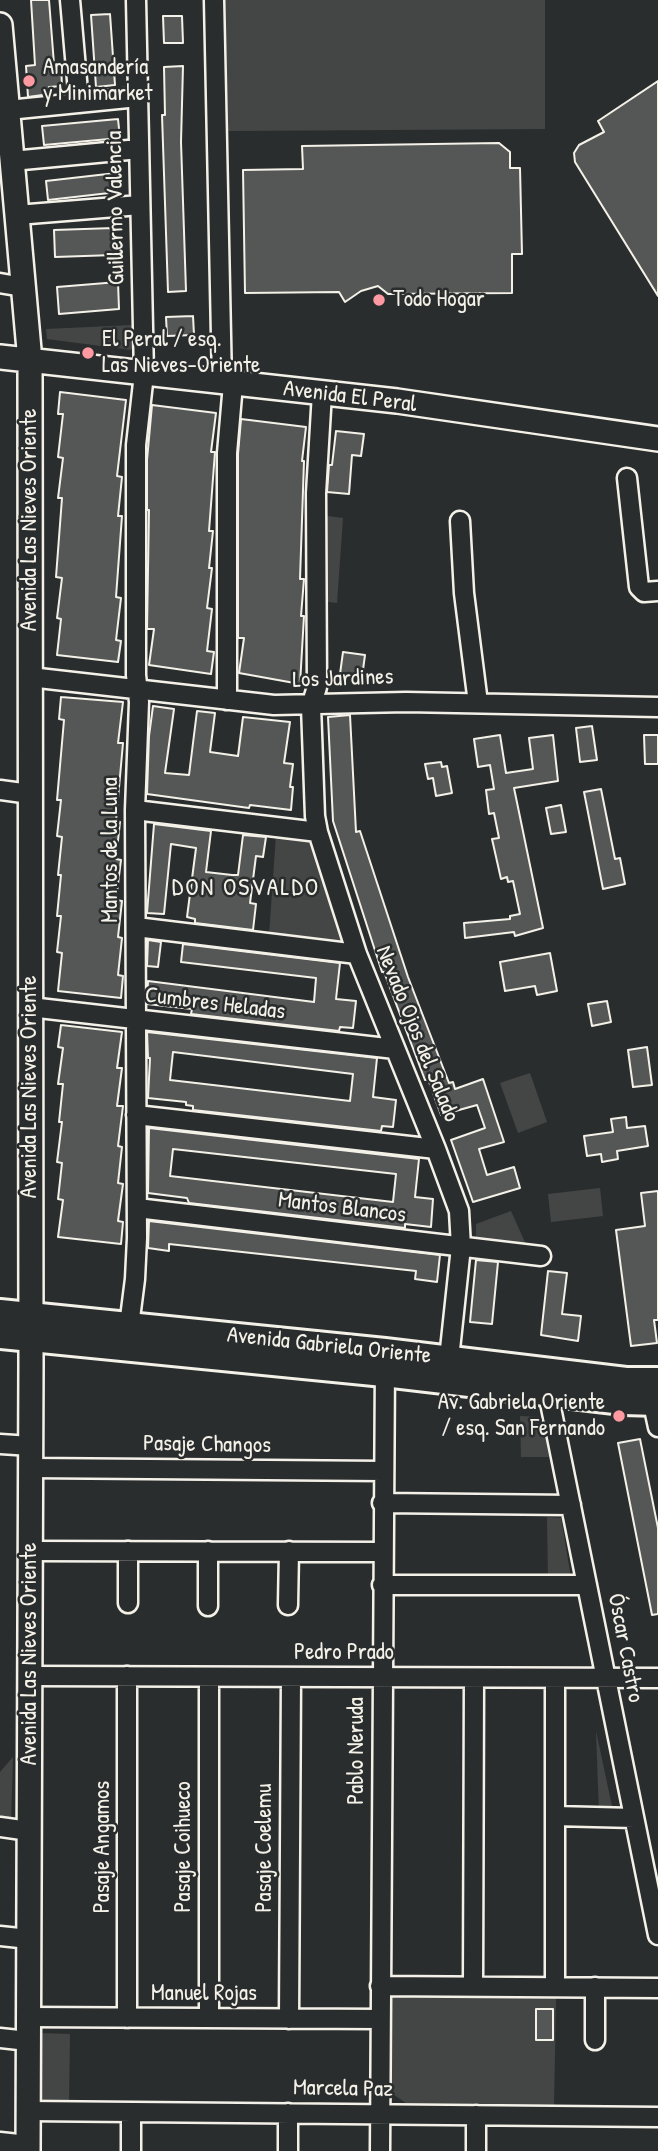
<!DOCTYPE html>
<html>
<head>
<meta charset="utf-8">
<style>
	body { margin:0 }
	canvas { display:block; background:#2a2d2e }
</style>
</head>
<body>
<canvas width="658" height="2151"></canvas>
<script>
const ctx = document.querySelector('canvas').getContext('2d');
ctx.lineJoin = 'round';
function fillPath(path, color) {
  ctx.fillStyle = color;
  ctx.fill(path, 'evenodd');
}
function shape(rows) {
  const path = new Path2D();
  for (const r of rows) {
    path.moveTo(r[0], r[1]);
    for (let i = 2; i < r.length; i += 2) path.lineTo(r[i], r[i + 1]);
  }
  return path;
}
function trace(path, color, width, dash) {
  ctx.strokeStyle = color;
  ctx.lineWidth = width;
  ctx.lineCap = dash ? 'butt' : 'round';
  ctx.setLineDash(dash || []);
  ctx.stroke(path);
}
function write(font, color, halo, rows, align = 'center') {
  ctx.font = font + ' "Patrick Hand",sans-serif';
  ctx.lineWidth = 5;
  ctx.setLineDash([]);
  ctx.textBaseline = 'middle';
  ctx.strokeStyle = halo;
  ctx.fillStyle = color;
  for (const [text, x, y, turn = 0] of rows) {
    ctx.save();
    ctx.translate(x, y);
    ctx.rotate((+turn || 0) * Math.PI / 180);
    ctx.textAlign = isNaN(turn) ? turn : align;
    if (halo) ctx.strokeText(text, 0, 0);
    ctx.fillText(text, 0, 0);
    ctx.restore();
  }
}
const green = shape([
	[225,0,545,0,545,129,228,131],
	[133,325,133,346,131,350,47,339,46,329],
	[320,515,343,518,337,603,322,601],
	[276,835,309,839,343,945,269,936],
	[530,1073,547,1122,518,1133,500,1083],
	[600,1188,603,1216,551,1222,548,1194],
	[511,1211,528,1249,476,1244,476,1224],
	[520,1416,542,1417,549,1457,521,1457],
	[547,1517,561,1518,571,1578,548,1580],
	[596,1731,613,1811,599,1812],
	[13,1757,11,1822,0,1821,0,1772],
	[391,1993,556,1998,554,2107,409,2105,391,2093],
	[38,2033,70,2034,69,2102,38,2102]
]);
const building = shape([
	[31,0,49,0,54,64,61,64,62,86,49,87,50,94,28,97,26,66,35,65,31,0],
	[110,14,115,85,96,87,91,15,110,14],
	[163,16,182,16,183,43,164,43,163,16],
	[183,66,181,142,186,291,168,292,162,115,165,115,164,67,183,66],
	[658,81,658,296,575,162,574,153,579,145,604,132,598,121,658,81],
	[118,119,120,138,44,145,42,126,118,119],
	[499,143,510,152,510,168,520,168,522,254,512,254,512,293,388,294,378,286,361,291,345,302,339,292,245,293,243,170,303,169,302,146,499,143],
	[116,173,118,192,48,200,46,181,116,173],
	[114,228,114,255,55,257,54,230,114,228],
	[118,282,119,309,59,314,57,287,118,282],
	[193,316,194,335,167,336,166,317,193,316],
	[60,392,126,400,117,476,122,477,118,516,122,516,116,597,121,598,116,640,121,641,118,662,57,655,61,619,57,618,62,578,56,577,62,498,58,498,63,458,58,457,63,414,58,414,60,392],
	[152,405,216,413,211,452,215,452,209,531,213,531,209,568,212,568,207,608,212,609,207,651,214,652,211,674,149,665,154,629,147,629,149,510,147,510,147,460,152,405],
	[241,419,306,427,302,461,304,461,300,579,304,579,301,616,304,616,300,684,239,673,244,638,238,638,238,454,241,419],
	[336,431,364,434,361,456,352,455,349,494,327,492,329,465,332,465,336,431],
	[343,652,365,655,362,677,340,674,343,652],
	[61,697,123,702,118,743,123,743,116,821,120,822,116,859,121,860,116,900,122,901,118,937,122,938,118,975,123,976,121,998,58,991,62,953,57,952,61,916,57,916,61,875,58,875,62,837,57,836,61,800,57,800,64,720,59,719,61,697],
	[153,706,174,709,165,773,189,775,197,711,215,713,210,752,238,756,243,717,290,722,284,763,293,764,290,787,293,787,291,810,250,805,249,808,147,794,149,736,153,706],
	[350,715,356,832,360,831,408,977,449,1083,453,1082,455,1089,483,1079,504,1142,479,1149,487,1175,514,1167,520,1188,473,1202,451,1140,485,1128,477,1105,441,1115,428,1079,425,1080,384,972,382,972,333,821,328,717,350,715],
	[592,726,597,760,580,762,576,728,592,726],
	[500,735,506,773,533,769,529,738,553,735,558,781,514,788,543,928,515,936,514,932,465,938,464,923,510,919,510,916,520,914,513,881,508,882,507,877,501,879,492,839,499,838,494,813,489,814,486,790,494,789,490,765,478,767,474,739,500,735],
	[644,735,658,735,658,764,645,764,644,735],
	[441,762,442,767,447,766,452,793,436,796,433,778,428,779,425,764,441,762],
	[601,789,615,859,620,858,625,884,603,889,584,792,601,789],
	[561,805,566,832,551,834,546,808,561,805],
	[154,824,211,831,206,872,232,875,238,875,243,835,266,837,263,857,256,856,250,903,256,904,253,930,195,923,195,919,187,917,196,848,171,844,164,914,147,913,154,824],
	[148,940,161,942,158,967,147,966,148,940],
	[183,944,340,963,336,999,356,1001,353,1028,340,1027,339,1031,191,1014,192,1009,147,1004,148,981,314,1002,316,978,181,962,183,944],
	[550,953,557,991,537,995,535,986,505,991,500,962,550,953],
	[607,1001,611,1022,592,1026,588,1004,607,1001],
	[61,1025,122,1032,117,1068,122,1068,117,1106,123,1106,118,1146,122,1147,118,1183,123,1184,118,1221,123,1222,121,1244,58,1237,63,1200,58,1199,62,1163,57,1162,62,1122,59,1122,63,1084,58,1084,63,1048,58,1047,61,1025],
	[147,1032,377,1058,373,1097,396,1100,393,1127,382,1126,381,1131,193,1110,193,1106,186,1105,186,1102,148,1098,150,1058,148,1058,147,1032],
	[173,1052,353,1074,350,1101,170,1080,173,1052],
	[647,1047,652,1085,633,1087,628,1050,647,1047],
	[626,1117,627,1128,645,1126,648,1146,617,1151,618,1159,602,1162,601,1154,587,1156,584,1136,613,1132,611,1119,626,1117],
	[149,1128,419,1159,415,1197,433,1199,431,1227,405,1224,405,1228,189,1203,187,1198,148,1193,149,1128],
	[173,1149,396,1174,393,1202,170,1176,173,1149],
	[658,1191,658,1320,654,1320,657,1343,631,1346,616,1230,645,1226,641,1193,658,1191],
	[149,1221,440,1255,437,1282,415,1279,416,1271,169,1244,169,1251,148,1248,149,1221],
	[476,1260,498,1262,492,1324,470,1322,476,1260],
	[548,1271,567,1273,562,1314,581,1316,578,1341,541,1335,548,1271],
	[640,1439,658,1528,658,1614,652,1615,618,1443,640,1439],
	[536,2009,553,2009,553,2040,536,2040,536,2009]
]);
const minor = shape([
	[70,0,79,103],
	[214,0,222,383],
	[8,110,138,97],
	[12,161,139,149],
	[17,215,140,205],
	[0,283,23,287],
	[322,393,316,493,317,687,311,706,315,816,318,832,357,954,436,1149,459,1211,461,1247,448,1368],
	[627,478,639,587,644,592,658,591],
	[460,521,464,593,478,703],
	[30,677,274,705,406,702,658,707],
	[227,700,227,453,233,384],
	[0,790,30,794],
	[135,810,318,832],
	[136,927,357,954],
	[30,1007,395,1049],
	[136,1115,436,1149],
	[137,1208,541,1256],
	[129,1326,135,1279,137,1238,135,810,139,702,136,675,136,445,144,374,136,0],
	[546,1383,658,1935],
	[653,1404,658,1427],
	[0,1444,31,1446],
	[31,1468,383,1471],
	[382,1503,571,1505],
	[31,1551,382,1552],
	[128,1551,128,1603],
	[382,1585,587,1585],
	[288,1605,289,1551],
	[208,1606,208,1551],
	[30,1676,658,1678],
	[127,1676,127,2018],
	[209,1677,209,2018],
	[555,1816,634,1818],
	[0,1827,29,1831],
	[0,1936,29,1939],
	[380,1986,658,1988],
	[473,1986,474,1678],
	[555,1987,555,1678],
	[28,2017,380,2019],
	[289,2019,291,1677],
	[0,2038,28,2041],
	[595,2040,595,1987],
	[28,2111,658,2117],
	[476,2115,476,2151],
	[0,2142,28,2145],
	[131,2151,131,2112],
	[288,2151,288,2113],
	[380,2151,385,1364]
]);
const tertiary = shape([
	[0,25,30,361,31,1363,28,2151],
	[0,357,397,401,658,439]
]);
const secondary = shape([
	[0,1312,385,1351,626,1380,658,1380],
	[0,1336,384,1374,623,1402,658,1403]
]);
const markers = [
	[29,81,7,"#ff9aa2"],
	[379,300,7,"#ff9aa2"],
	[88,353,7,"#ff9aa2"],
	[619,1416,7,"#ff9aa2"]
];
const poiNames = [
	["Amasandería",43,68],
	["y Minimarket",43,94],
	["Todo Hogar",393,300],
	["El Peral / esq.",102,340],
	["Las Nieves-Oriente",102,366],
	["Av. Gabriela Oriente",605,1403,"right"],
	["/ esq. San Fernando",605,1429,"right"]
];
const streetNames = [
	["Guillermo Valencia",116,208,-91],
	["Avenida El Peral",350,397,7],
	["Avenida Las Nieves Oriente",30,520,-90],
	["Los Jardines",343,679,-2],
	["Mantos de la Luna",111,850,-90],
	["Cumbres Heladas",215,1004,7],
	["Nevado Ojos del Salado",417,1034,68],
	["Avenida Las Nieves Oriente",30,1087,-90],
	["Mantos Blancos",342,1208,7],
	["Avenida Gabriela Oriente",329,1346,6],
	["Pasaje Changos",207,1445,1],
	["Óscar Castro",625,1648,79],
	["Pedro Prado",344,1653],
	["Avenida Las Nieves Oriente",30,1654,-90],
	["Pablo Neruda",357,1751,-90],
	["Pasaje Angamos",103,1847,-90],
	["Pasaje Coihueco",184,1847,-90],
	["Pasaje Coelemu",265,1848,-90],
	["Manuel Rojas",204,1994],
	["Marcela Paz",343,2089,1]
];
const neighbourhoodNames = [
	["DON OSVALDO",246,889]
];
fillPath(green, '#444645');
fillPath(building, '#555756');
trace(building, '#f4f1e8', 2);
trace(minor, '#f4f1e8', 23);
trace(tertiary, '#f4f1e8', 28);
trace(secondary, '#f4f1e8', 30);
trace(minor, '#2a2d2e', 18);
trace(tertiary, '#2a2d2e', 23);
trace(secondary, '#2a2d2e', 24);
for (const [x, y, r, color] of markers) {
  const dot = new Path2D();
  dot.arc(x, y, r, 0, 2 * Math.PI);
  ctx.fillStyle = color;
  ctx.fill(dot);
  trace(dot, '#2a2d2e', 2.5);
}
write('23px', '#f4f1e8', '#2a2d2e', poiNames, 'left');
write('23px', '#f4f1e8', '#2a2d2e', streetNames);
ctx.letterSpacing = '2px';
write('24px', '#f4f1e8', '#2a2d2e', neighbourhoodNames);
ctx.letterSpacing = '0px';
</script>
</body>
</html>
